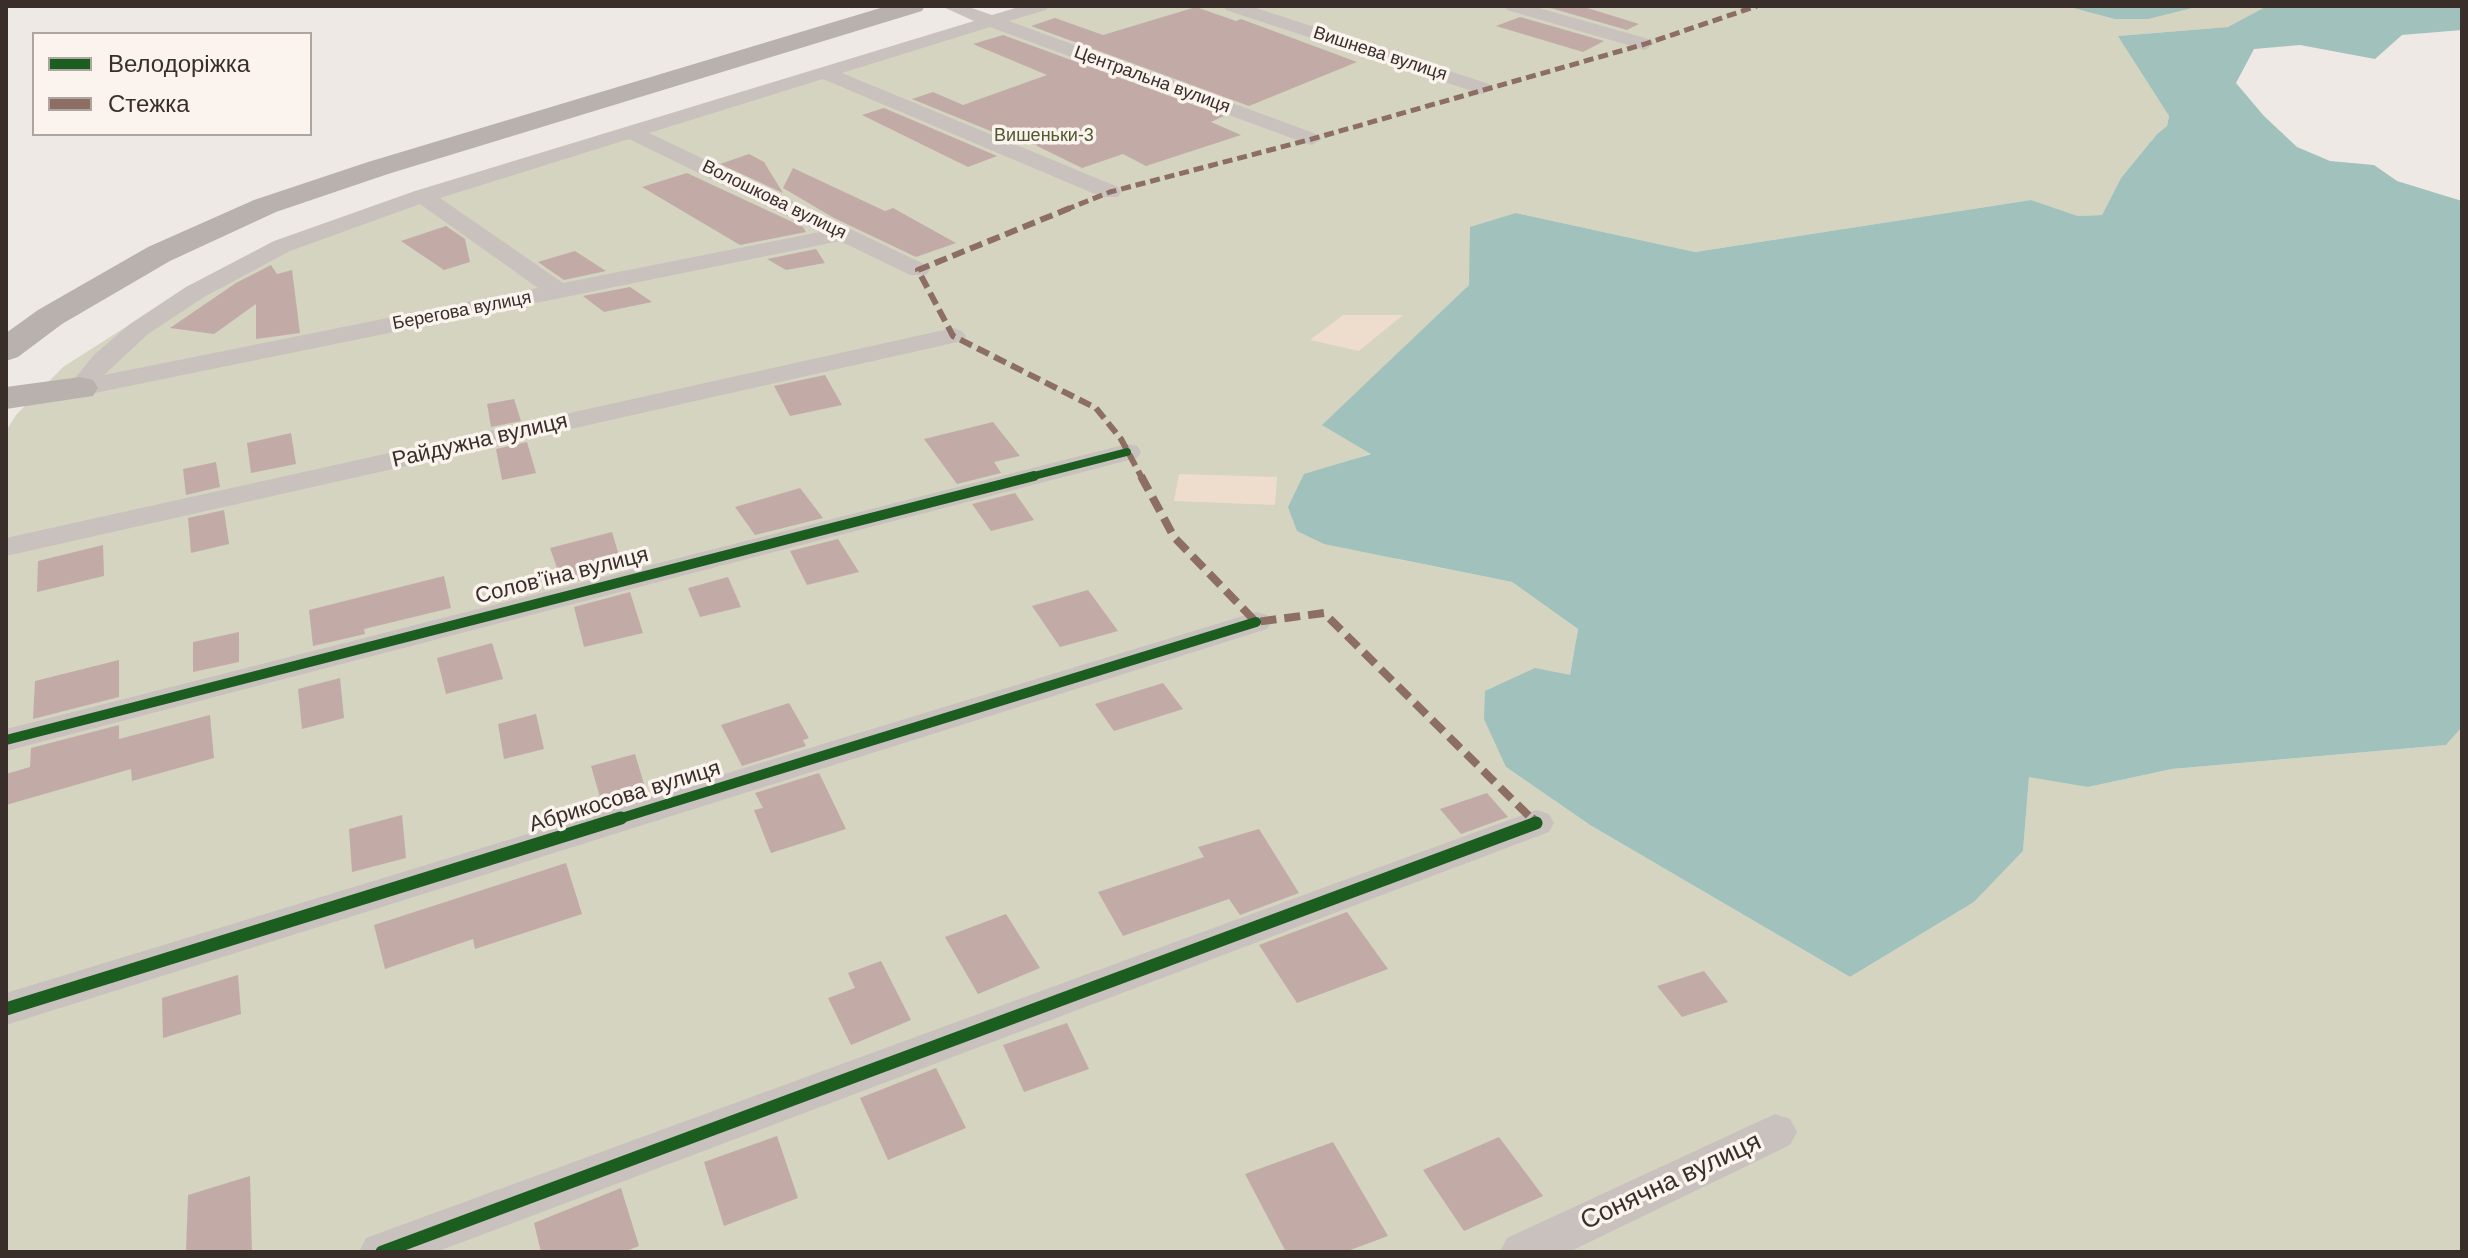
<!DOCTYPE html>
<html>
<head>
<meta charset="utf-8">
<style>
	body { margin:0 }
	#map { position:relative; width:2468px; height:1258px; overflow:hidden; background:#efe9e5; font-family:Helvetica,sans-serif }
	canvas { display:block }
	.frame { position:absolute; inset:0; border:8px solid #3a2e2b; pointer-events:none }
	.legend { position:absolute; left:32px; top:32px; width:280px; height:104px; box-sizing:border-box; background:#fbf3ee; border:2px solid #aea4a0; margin:0; padding:10px 14px; list-style:none; font-size:24px; color:#3a2e2b }
	.legend li { display:flex; align-items:center; gap:16px; height:40px }
	.legend b { width:40px; border:2px solid #aea4a0 }
</style>
</head>
<body>
<div id="map">
<canvas width="2468" height="1258"></canvas>
<div class="frame"></div>
<ul class="legend">
<li><b style="height:10px;background:#1b5e20"></b>Велодоріжка</li>
<li><b style="height:10px;background:#8d6e63"></b>Стежка</li>
</ul>
</div>
<script>
const ctx = document.querySelector('canvas').getContext('2d');
ctx.lineJoin = 'round';
function fillPath(path, color) {
  ctx.fillStyle = color;
  ctx.fill(path, 'evenodd');
}
function shape(rows) {
  const path = new Path2D();
  for (const r of rows) {
    path.moveTo(r[0], r[1]);
    for (let i = 2; i < r.length; i += 2) path.lineTo(r[i], r[i + 1]);
  }
  return path;
}
function trace(path, color, width, dash) {
  ctx.strokeStyle = color;
  ctx.lineWidth = width;
  ctx.lineCap = dash ? 'butt' : 'round';
  ctx.setLineDash(dash || []);
  ctx.stroke(path);
}
function write(font, color, halo, rows, align = 'center') {
  ctx.font = font + ' Helvetica,sans-serif';
  ctx.lineWidth = 7;
  ctx.setLineDash([]);
  ctx.textBaseline = 'middle';
  ctx.strokeStyle = halo;
  ctx.fillStyle = color;
  for (const [text, x, y, turn = 0] of rows) {
    ctx.save();
    ctx.translate(x, y);
    ctx.rotate((+turn || 0) * Math.PI / 180);
    ctx.textAlign = isNaN(turn) ? turn : align;
    if (halo) ctx.strokeText(text, 0, 0);
    ctx.fillText(text, 0, 0);
    ctx.restore();
  }
}
const green = shape([
	[1025,6,2267,6,2229,27,2119,36,2169,116,2167,126,2157,134,2121,178,2102,215,2078,216,2031,200,1695,252,1516,213,1469,285,1323,425,1372,453,1346,462,1397,559,1512,582,1578,629,1570,675,1506,767,1590,825,1850,977,1974,902,2023,851,2029,776,2088,787,2172,769,2446,745,2462,727,2462,1252,6,1252,6,431,16,415,63,367,176,295,275,243]
]);
const sand = shape([
	[1343,315,1403,315,1359,351,1310,340],
	[1179,474,1277,477,1275,505,1174,501]
]);
const water = shape([
	[2066,6,2200,6,2148,19,2115,19],
	[2267,6,2462,6,2462,30,2402,35,2375,59,2300,45,2254,49,2236,83,2264,116,2297,147,2330,161,2374,165,2397,181,2462,201,2462,727,2446,745,2172,769,2088,787,2029,777,2023,851,1974,902,1850,977,1590,825,1506,767,1484,719,1485,691,1535,668,1570,675,1578,629,1512,582,1324,544,1297,531,1288,507,1304,474,1371,454,1322,425,1469,285,1470,227,1516,213,1695,252,2031,200,2078,216,2102,215,2121,178,2157,134,2167,126,2169,116,2118,36,2228,27]
]);
const building = shape([
	[1581,6,1639,24,1627,30,1547,7],
	[1196,7,1236,21,1241,19,1357,62,1249,106,1031,26,1055,18,1103,35],
	[1520,17,1604,41,1583,52,1496,26],
	[1003,35,1224,116,1211,122,1241,135,1146,166,1123,154,1082,168,1031,143,1025,145,912,99,933,92,963,105,1047,75,973,44],
	[884,108,997,156,968,167,862,115],
	[749,154,764,162,783,193,720,164],
	[793,168,885,211,893,208,956,243,916,257,834,218,783,188],
	[687,173,803,227,806,232,740,245,642,187],
	[446,226,465,239,470,262,444,270,401,241],
	[816,249,825,263,786,270,767,259],
	[575,251,606,271,564,280,538,262],
	[271,265,277,274,292,270,300,333,256,339,256,304,214,334,170,328,236,283],
	[630,287,652,302,604,312,583,296],
	[825,375,842,405,790,416,774,386],
	[514,399,521,421,491,427,487,404],
	[993,422,1020,456,994,462,1001,473,957,484,924,439],
	[291,433,296,464,251,473,247,443],
	[527,442,536,473,502,480,496,449],
	[216,462,220,487,186,495,183,469],
	[800,488,823,518,755,535,735,507],
	[1015,493,1034,520,991,531,972,504],
	[224,510,229,544,191,553,188,518],
	[612,532,623,569,568,583,567,580,562,582,550,548],
	[838,539,859,572,807,585,790,551],
	[103,545,104,576,37,592,38,561],
	[444,576,451,608,364,629,365,634,313,646,309,610],
	[728,577,741,607,700,617,688,588],
	[1088,590,1118,631,1060,647,1032,606],
	[630,592,643,633,584,647,574,607],
	[239,632,239,662,193,672,193,642],
	[492,643,503,679,446,694,437,658],
	[119,660,119,697,33,719,35,681],
	[340,678,344,718,302,729,298,689],
	[1163,683,1183,709,1114,731,1095,704],
	[789,703,809,738,803,740,806,746,742,766,721,725],
	[536,714,544,749,504,759,498,724],
	[210,715,214,758,132,781,131,769,6,805,6,774,30,767,31,748,119,725,119,739],
	[635,754,644,784,600,797,591,766],
	[819,773,846,829,771,853,754,810,763,808,755,793],
	[1487,793,1508,817,1461,834,1440,809],
	[402,815,406,858,352,872,349,829],
	[1259,829,1299,893,1240,915,1229,899,1123,936,1098,892,1204,857,1198,847],
	[566,863,582,914,475,949,473,939,385,969,374,925],
	[1347,912,1388,969,1297,1003,1259,945],
	[1006,914,1040,968,978,994,945,937],
	[881,961,911,1020,851,1045,828,998,855,988,848,973],
	[1704,971,1728,1002,1682,1017,1657,986],
	[238,975,241,1014,163,1038,162,998],
	[1067,1023,1089,1069,1024,1092,1003,1045],
	[936,1068,966,1128,888,1160,860,1098],
	[777,1136,798,1198,724,1226,704,1162],
	[1499,1137,1543,1196,1464,1231,1423,1170],
	[1333,1142,1388,1236,1345,1252,1286,1252,1245,1174],
	[250,1176,252,1252,186,1252,188,1195],
	[621,1188,639,1246,624,1252,541,1252,534,1223]
]);
const street = shape([
	[941,6,966,6,992,15,1022,6,1049,6,1046,10,1009,21,1319,135,1322,139,1312,145,1305,143,990,27,842,73,1118,187,1121,192,1118,197,1102,197,823,79,649,133,926,265,930,270,926,275,910,275,840,241,80,396,71,394,67,388,94,355,130,324,186,287,274,241,415,191,974,21,941,6],
	[629,139,820,232,563,283,440,198,629,139],
	[420,204,538,288,104,375,148,334,204,297,290,251,420,204],
	[1223,6,1250,6,1489,84,1492,88,1482,94,1475,92,1226,10,1223,6],
	[1504,6,1532,6,1652,40,1654,44,1645,50,1638,48,1507,10,1504,6],
	[953,328,962,331,966,336,962,341,6,556,6,538,953,328],
	[1127,444,1137,446,1141,452,1137,458,6,751,6,729,1127,444],
	[1256,612,1267,615,1272,622,1267,629,6,1025,6,993,1256,612],
	[1536,810,1549,814,1554,823,1549,832,436,1252,359,1252,366,1238,1536,810],
	[1775,1114,1790,1119,1797,1132,1790,1145,1569,1252,1500,1252,1507,1238,1775,1114]
]);
const secondary = shape([
	[887,6,925,6,922,11,388,174,276,212,170,261,62,324,18,357,6,361,6,333,38,310,148,247,254,200,368,162,887,6],
	[80,377,93,380,98,388,93,396,6,409,6,387,80,377]
]);
const quietFar3 = shape([
	[1065,210,1110,192,1312,139,1645,44,1757,6]
]);
const quietFar2 = shape([
	[1070,208,918,270,953,336,1096,408,1121,439,1142,478]
]);
const quietFar1 = shape([
	[1141,476,1174,537,1256,622,1324,613,1533,820]
]);
const quiet = shape([
	[1531,818,1536,823]
]);
const cyclewayFar2 = shape([
	[1026,478,1127,452]
]);
const cyclewayFar1 = shape([
	[6,740,1034,476],
	[615,820,1256,622]
]);
const cycleway = shape([
	[6,1009,621,818],
	[382,1252,1536,823]
]);
const farStreetnames = [
	["Вишнева вулиця",1380,54,18],
	["Центральна вулиця",1152,80,20],
	["Волошкова вулиця",774,200,26],
	["Берегова вулиця",462,311,-11]
];
const farParknames = [
	["Вишеньки-3",1044,136]
];
const streetNames = [
	["Райдужна вулиця",480,441,-13],
	["Соловʼїна вулиця",562,576,-14],
	["Абрикосова вулиця",625,797,-17]
];
const nearStreetnames = [
	["Сонячна вулиця",1671,1182,-25]
];
fillPath(green, '#d4d4c0');
fillPath(sand, '#eeddcd');
fillPath(water, '#a1c1bc');
fillPath(building, '#c2aba7');
fillPath(street, '#c9c1be');
fillPath(secondary, '#b9b1ae');
trace(quietFar3, '#8d6e63', 5, [10, 5]);
trace(quietFar2, '#8d6e63', 6, [13, 6]);
trace(quietFar1, '#8d6e63', 8, [16, 8]);
trace(quiet, '#8d6e63', 10, [21, 10]);
trace(cyclewayFar2, '#1b5e20', 8);
trace(cyclewayFar1, '#1b5e20', 10);
trace(cycleway, '#1b5e20', 13);
write('18px', '#3a2e2b', '#fbf3ee', farStreetnames);
write('18px', '#50592f', '#fbf3ee', farParknames);
write('22px', '#3a2e2b', '#fbf3ee', streetNames);
write('26px', '#3a2e2b', '#fbf3ee', nearStreetnames);
</script>
</body>
</html>
